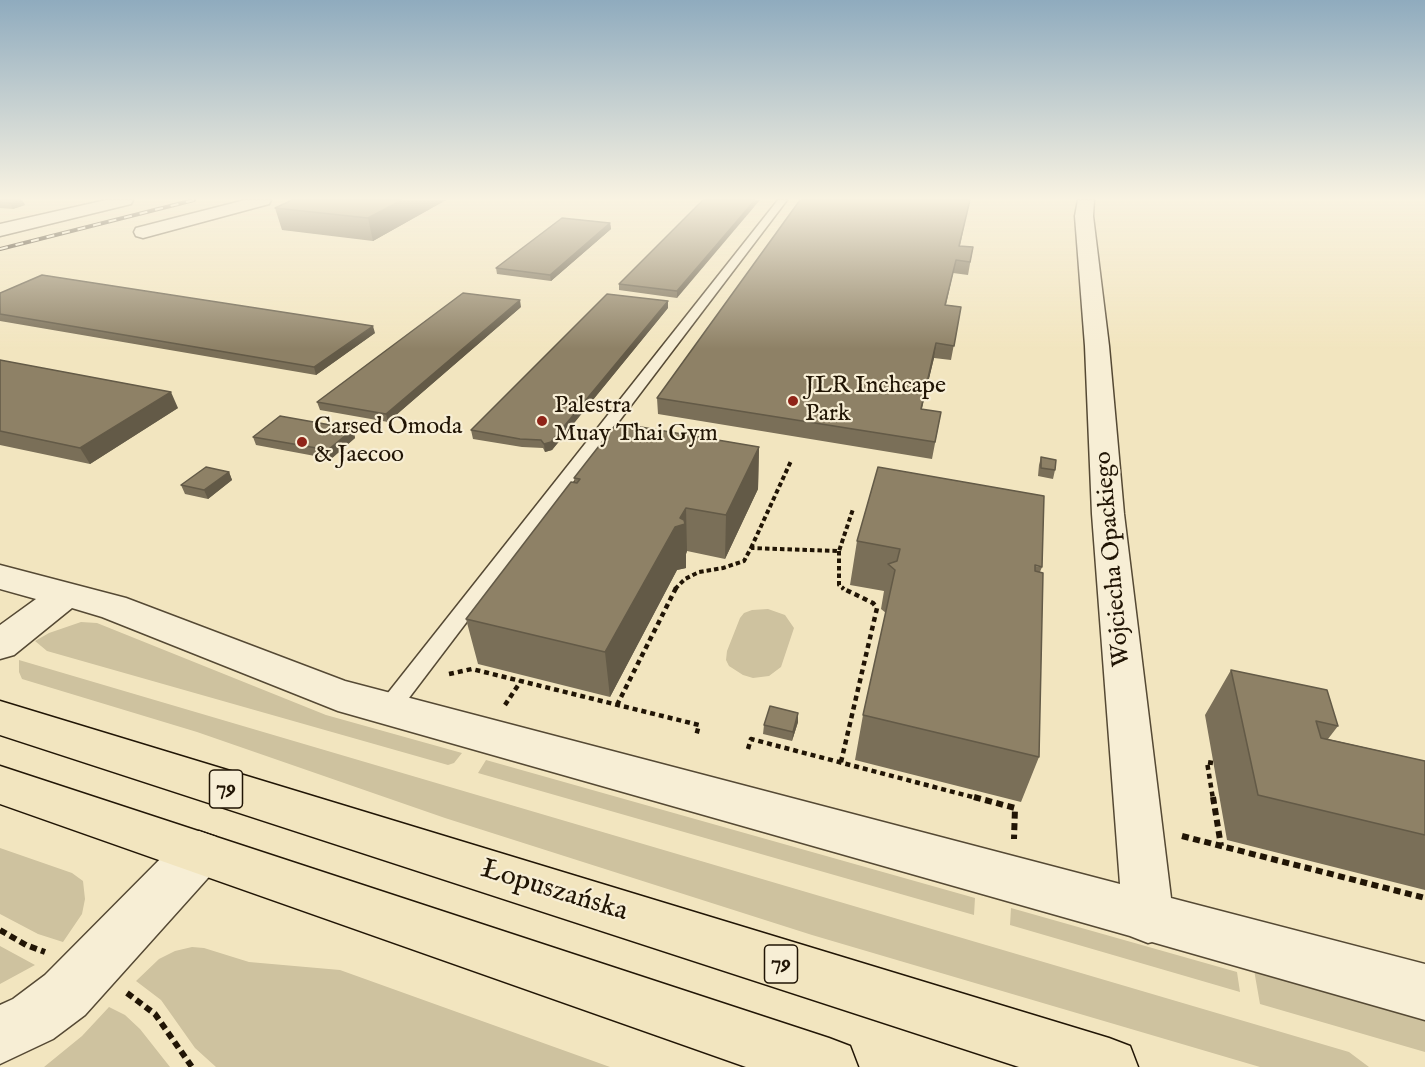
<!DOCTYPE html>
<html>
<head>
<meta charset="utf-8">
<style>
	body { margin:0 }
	canvas { display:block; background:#f2e5bf }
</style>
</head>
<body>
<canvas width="1425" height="1067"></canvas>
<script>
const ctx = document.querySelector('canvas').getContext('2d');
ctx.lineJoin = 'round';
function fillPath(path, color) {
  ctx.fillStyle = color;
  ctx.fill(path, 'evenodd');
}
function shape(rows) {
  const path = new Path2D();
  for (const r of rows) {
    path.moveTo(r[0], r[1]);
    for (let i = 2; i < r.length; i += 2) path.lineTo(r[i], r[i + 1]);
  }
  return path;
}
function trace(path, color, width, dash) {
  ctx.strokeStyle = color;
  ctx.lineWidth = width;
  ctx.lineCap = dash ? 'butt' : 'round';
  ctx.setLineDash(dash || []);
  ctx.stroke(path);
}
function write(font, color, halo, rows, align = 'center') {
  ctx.font = font + ' "IM FELL English",serif';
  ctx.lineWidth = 4.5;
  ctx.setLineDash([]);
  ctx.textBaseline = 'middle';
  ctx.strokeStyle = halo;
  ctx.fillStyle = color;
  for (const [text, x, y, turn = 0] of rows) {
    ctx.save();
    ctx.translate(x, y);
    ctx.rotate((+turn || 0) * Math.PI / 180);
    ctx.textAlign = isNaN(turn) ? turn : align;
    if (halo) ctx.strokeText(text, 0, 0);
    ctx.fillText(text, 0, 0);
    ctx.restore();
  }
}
const green = shape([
	[768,609,785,615,794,628,781,667,769,676,753,678,743,675,729,666,726,660,727,651,740,618,744,613,752,610],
	[81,622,97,623,326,715,462,753,454,763,448,765,47,651,35,641,49,633],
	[19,660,1349,1052,1369,1067,1260,1067,812,935,445,818,197,732,22,679,19,672],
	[486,760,975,898,974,915,478,773],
	[0,848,72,873,83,881,85,899,82,914,63,942,38,934,0,914],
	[1011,908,1237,972,1240,992,1010,925],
	[0,946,35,965,0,984],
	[192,947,204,948,249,962,340,970,610,1067,216,1067,195,1048,161,1000,136,981,159,959,175,951],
	[1254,970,1425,1017,1425,1052,1260,1004],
	[109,1007,125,1015,140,1029,170,1067,44,1067,82,1036]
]);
const pathFar2 = shape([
	[751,548,791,461],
	[839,551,839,585,844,589],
	[675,589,685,579,699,572,723,568,744,561,751,548,839,551,853,509]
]);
const pathFar1 = shape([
	[449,674,472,669,699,725,696,736],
	[505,705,521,681],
	[617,705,676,588],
	[748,749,751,739,980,799],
	[841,762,877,608,873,603,842,588],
	[1213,763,1207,762,1213,799]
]);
const path = shape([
	[974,797,1015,808,1014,839],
	[1213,797,1221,846],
	[1182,836,1425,898],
	[0,930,26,945,45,952],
	[127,993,155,1014,192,1067]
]);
const lane = shape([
	[778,200,787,200,396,715,388,718,380,715,377,709,380,703,778,200]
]);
const street = shape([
	[106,200,133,200,131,204,0,236,0,224,106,200],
	[245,200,271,200,269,204,143,238,136,236,134,232,136,228,245,200],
	[1078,200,1094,200,1093,216,1109,346,1124,514,1171,898,1425,964,1425,1020,1152,942,1148,943,1130,936,338,711,102,617,72,608,14,655,0,659,0,625,36,599,0,589,0,565,126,598,345,681,1120,884,1092,514,1085,346,1075,216,1078,200],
	[199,831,216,837,223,853,216,869,85,1015,53,1039,0,1064,0,1005,13,999,45,975,182,837,199,831]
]);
const primary = shape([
	[0,701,1109,1038,1130,1046,1138,1067,1019,1067,0,735,0,701],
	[0,766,829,1038,850,1046,858,1067,746,1067,0,804,0,766]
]);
const rail = shape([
	[0,249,194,200]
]);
const wall = shape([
	[0,200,22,200,25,205,13,209,0,208],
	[292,200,446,200,373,241,282,230,275,208],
	[703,200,677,298,619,290,619,284],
	[967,212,960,246,973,247,968,275,953,273,946,305,961,307,951,360,934,358,921,410,941,412,932,459,658,414,657,398],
	[610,223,611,229,551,281,497,274,496,268],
	[0,293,375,333,316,375,0,321],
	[521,307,388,422,320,410,317,402],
	[668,308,552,450,545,452,543,448,522,447,473,439,471,430],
	[0,360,178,408,90,464,0,445],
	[353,429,355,438,331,459,256,445,253,437],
	[759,447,758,489,725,559,687,551,686,554,686,568,677,570,610,697,478,664,466,619,575,483,574,478],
	[1041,457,1055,470,1053,479,1038,476,1039,465],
	[229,472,232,480,208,499,185,494,181,485],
	[857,541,1042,567,1040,572,1039,757,1021,802,855,760,863,715,886,613,881,609,884,591,850,585],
	[1231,670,1338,726,1328,739,1425,761,1425,890,1227,840,1205,715],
	[798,722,792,741,763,734,764,725]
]);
const shadedWall = shape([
	[22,200,25,205,13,209,10,203],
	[402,200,446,200,373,241,368,218],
	[755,200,760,200,677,298,677,291],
	[610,223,611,229,551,281,550,275],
	[520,300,521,307,388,422,386,414],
	[668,301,668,308,552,450,545,452,544,444],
	[373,326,375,333,316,375,314,367],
	[936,343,934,358,918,425,921,409],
	[171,392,178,408,90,464,80,448],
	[353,429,355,438,331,459,328,450],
	[759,447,758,489,725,559,726,515],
	[229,472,232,480,208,499,204,490],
	[686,508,687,551,686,554,686,568,677,570,610,697,605,652],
	[798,713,798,722,792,741,793,732]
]);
const building = shape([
	[0,200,21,200,10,203,0,202,0,200],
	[292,200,402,200,368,218,275,208,292,200],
	[703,200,755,200,677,291,619,284,703,200],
	[800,200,970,200,959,246,973,247,970,262,956,260,945,305,961,307,954,346,936,343,921,409,941,412,935,442,657,398,800,200],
	[562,218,610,223,550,275,496,268,562,218],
	[42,275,373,326,314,367,0,314,0,293,42,275],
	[463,293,520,300,386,414,317,402,463,293],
	[607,294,668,301,551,442,544,444,541,440,520,439,471,430,607,294],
	[0,360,171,392,80,448,0,431,0,360],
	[280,416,353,429,328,450,253,437,280,416],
	[617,423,759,447,726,515,686,508,680,518,684,520,685,524,675,527,605,652,466,619,571,482,577,483,580,479,574,478,617,423],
	[1041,457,1056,460,1055,470,1041,468,1041,457],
	[206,467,229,472,204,490,181,485,206,467],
	[878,467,1044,496,1042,567,1035,565,1035,571,1043,573,1039,757,863,715,895,570,888,564,897,561,900,549,857,541,878,467],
	[1231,670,1327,690,1338,726,1316,721,1321,738,1425,761,1425,835,1258,795,1231,670],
	[770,706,798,713,793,732,764,725,770,706]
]);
const markers = [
	[793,401,6,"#8f2418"],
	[542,421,6,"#8f2418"],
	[302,442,6,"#8f2418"]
];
const shields = [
	[226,789,33],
	[781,964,33]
];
const shieldNames = [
	["79",226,789],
	["79",781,964]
];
const poiNames = [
	["JLR Inchcape",805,387],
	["Park",805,415],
	["Palestra",554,407],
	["Muay Thai Gym",554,435],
	["Carsed Omoda",314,428],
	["& Jaecoo",314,456]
];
const streetNames = [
	["Wojciecha Opackiego",1114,559,-95]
];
const nearStreetnames = [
	["Łopuszańska",554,892,17]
];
fillPath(green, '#cec29f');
trace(lane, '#554934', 3);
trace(street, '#554934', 3);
trace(primary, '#211505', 3);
trace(pathFar2, '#211505', 4, [4.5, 3]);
trace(pathFar1, '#211505', 4.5, [5, 4]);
trace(path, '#211505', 6, [7, 4.5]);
fillPath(lane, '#f7eed5');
fillPath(street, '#f7eed5');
fillPath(primary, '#f2e5bf');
trace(rail, '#211505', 4);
trace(rail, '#f7eed5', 2, [8]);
fillPath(wall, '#7a6f58');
fillPath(shadedWall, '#635a47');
fillPath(building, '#8e8166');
trace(building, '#635a47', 1.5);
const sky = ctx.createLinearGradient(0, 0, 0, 349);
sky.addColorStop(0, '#8fabbe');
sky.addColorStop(0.57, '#f9f3e2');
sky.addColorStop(1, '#f9f3e200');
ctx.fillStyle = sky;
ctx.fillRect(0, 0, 1425, 349);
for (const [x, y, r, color] of markers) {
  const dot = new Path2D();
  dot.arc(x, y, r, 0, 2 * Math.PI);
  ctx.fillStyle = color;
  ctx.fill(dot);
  trace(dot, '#f7eed5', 2);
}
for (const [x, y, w] of shields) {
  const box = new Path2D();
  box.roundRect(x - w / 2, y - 19, w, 38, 4.5);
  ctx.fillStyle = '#f7eed5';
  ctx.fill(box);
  trace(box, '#211505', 1.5);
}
write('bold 22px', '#211505', null, shieldNames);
write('24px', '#211505', '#f7eed5', poiNames, 'left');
write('24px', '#211505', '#f7eed5', streetNames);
write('28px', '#211505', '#f7eed5', nearStreetnames);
</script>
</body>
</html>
